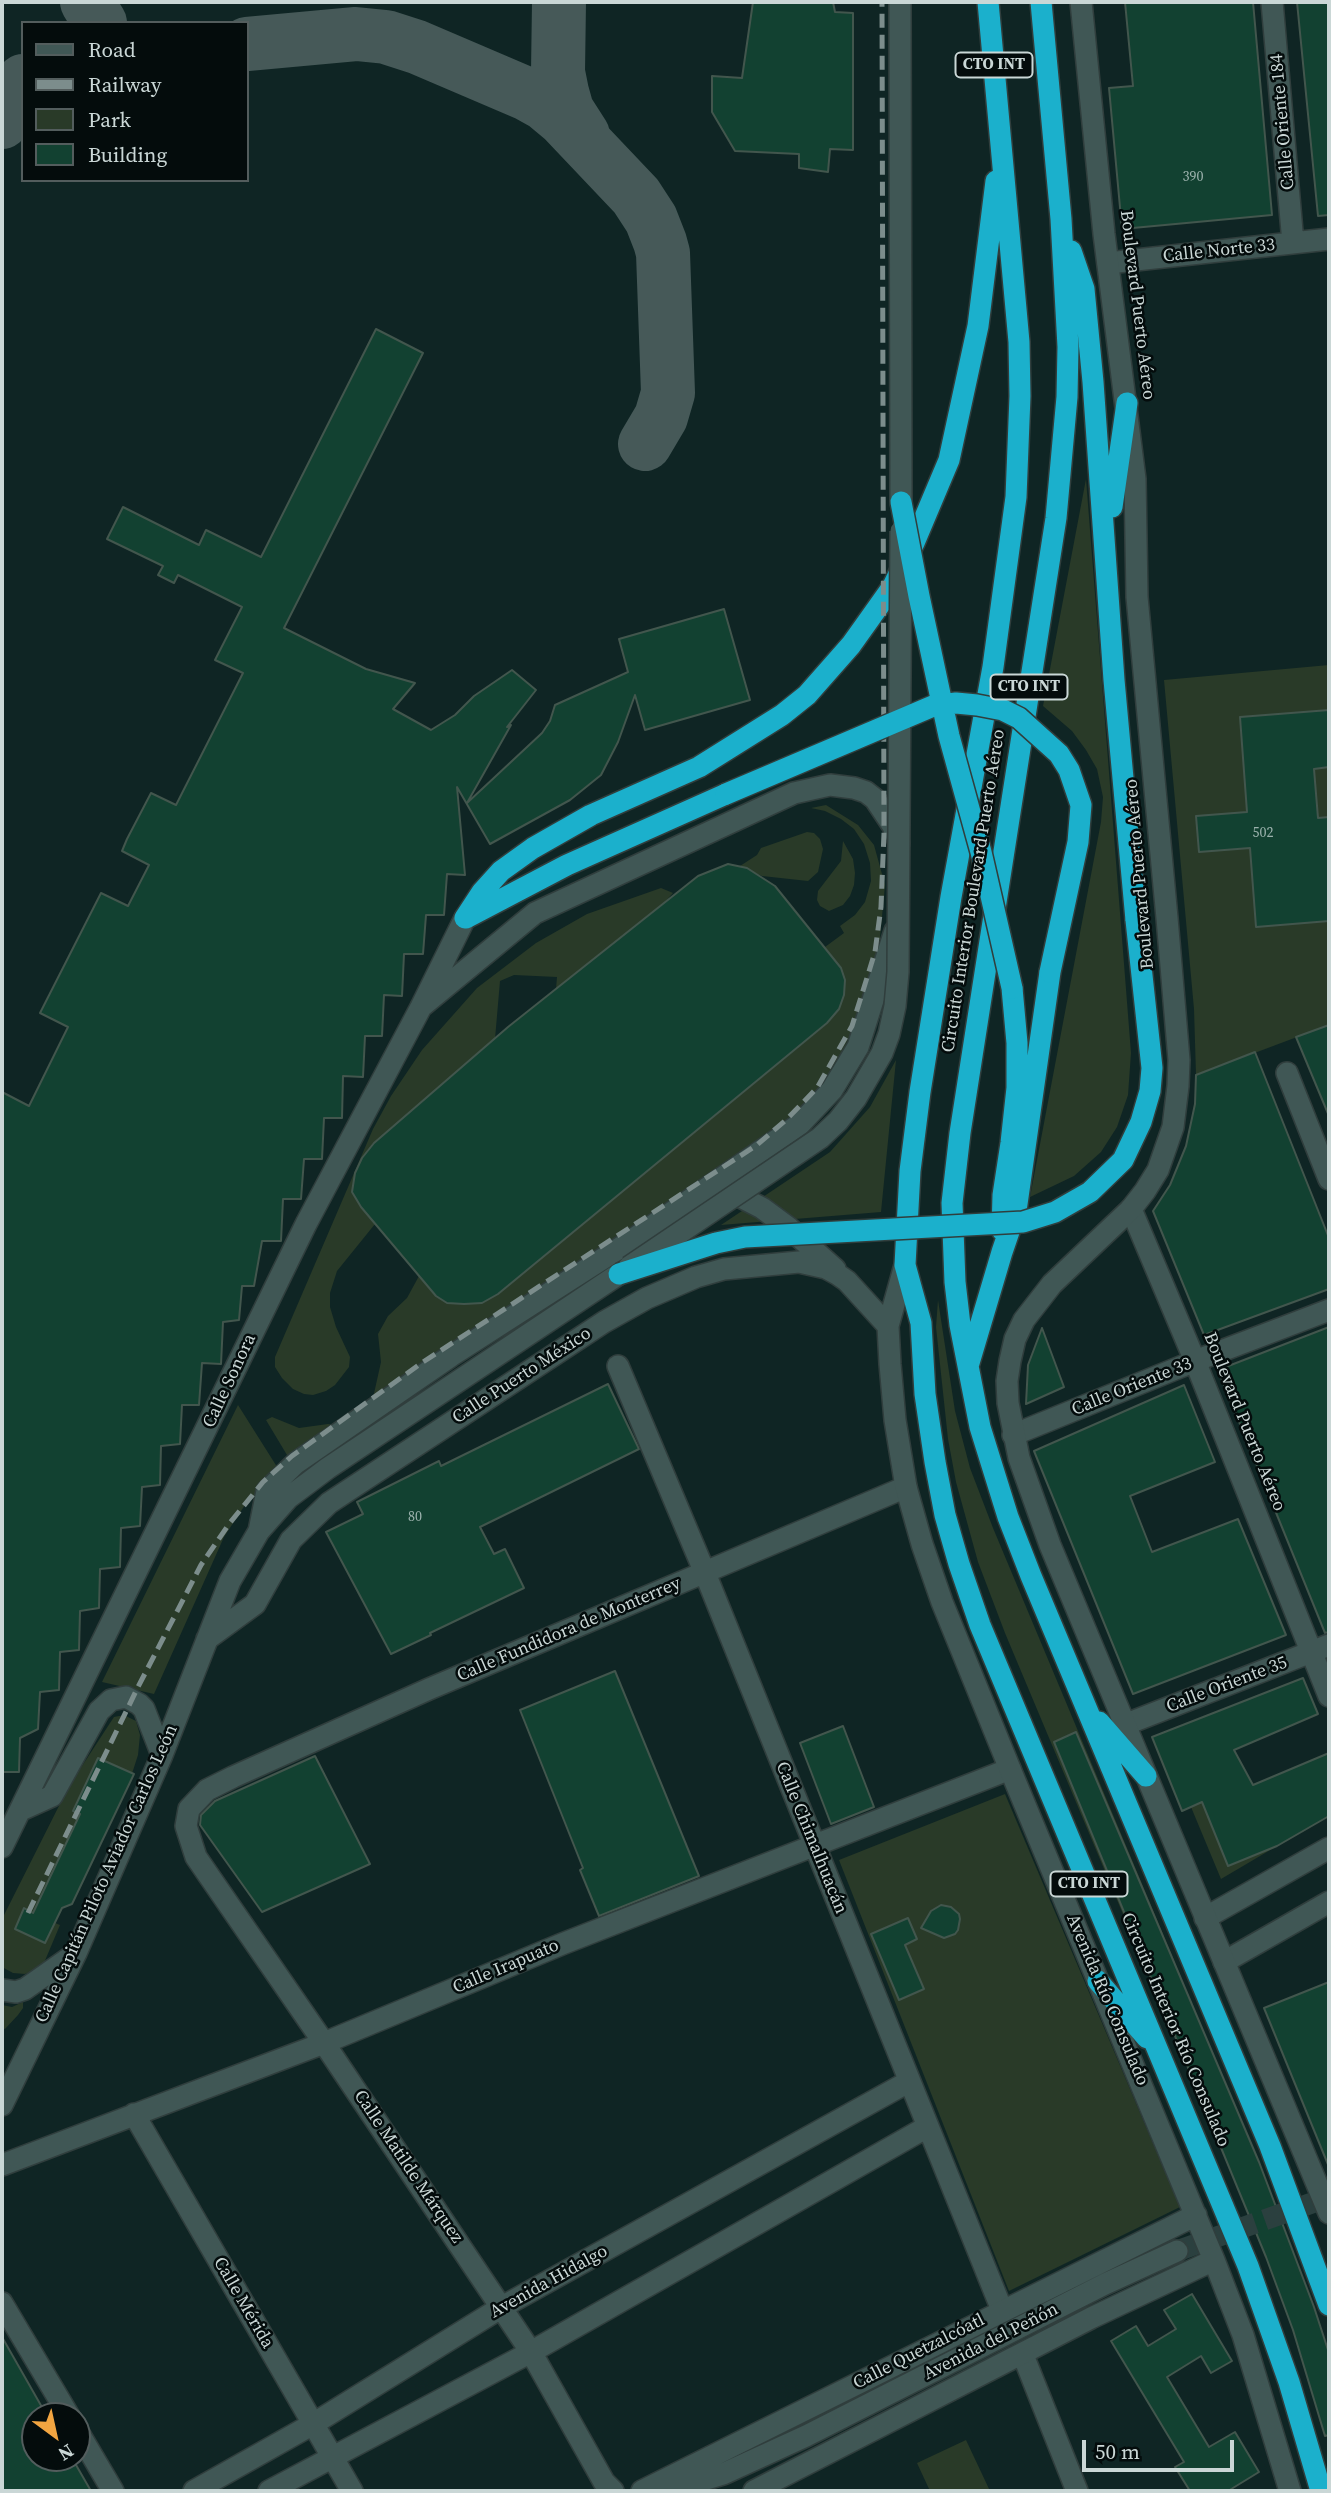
<!DOCTYPE html>
<html>
<head>
<meta charset="utf-8">
<style>
	body { margin:0 }
	#map { position:relative; width:1331px; height:2493px; overflow:hidden; background:#0f2524; font-family:"Source Serif 4",serif }
	canvas { display:block }
	.frame { position:absolute; inset:0; border:4px solid #cad7d6; pointer-events:none }
	.legend { position:absolute; left:21px; top:21px; width:228px; height:161px; box-sizing:border-box; background:#040c0c; border:2px solid #535d5d; margin:0; padding:9px 12px; list-style:none; font-size:21px; color:#cad7d6 }
	.legend li { display:flex; align-items:center; gap:14px; height:35px }
	.legend b { width:35px; border:2px solid #535d5d }
	.north { position:absolute; left:21px; top:2402px; width:70px; height:70px; box-sizing:border-box; background:#040c0c; border:2px solid #535d5d; border-radius:50%; rotate:147deg; font-size:19px; font-weight:700; line-height:28px; text-align:center; color:#cad7d6 }
	.north::after { content:''; display:block; margin:auto; width:24px; height:32px; background:#f2a541; clip-path:polygon(50% 0,100% 100%,50% 72%,0 100%) }
	.scale { position:absolute; left:1082px; top:2440px; width:152px; height:32px; box-sizing:border-box; border:4px solid #cad7d6; border-top:0; padding-left:9px; font-size:21px; line-height:24px; white-space:nowrap; color:#cad7d6; -webkit-text-stroke:5px #040c0c; paint-order:stroke }
</style>
</head>
<body>
<div id="map">
<canvas width="1331" height="2493"></canvas>
<div class="frame"></div>
<ul class="legend">
<li><b style="height:9px;background:#405755"></b>Road</li>
<li><b style="height:9px;background:#7c8d8c"></b>Railway</li>
<li><b style="height:19px;background:#293a28"></b>Park</li>
<li><b style="height:19px;background:#124131"></b>Building</li>
</ul>
<div class="north">N</div>
<div class="scale">50 m</div>
</div>
<script>
const ctx = document.querySelector('canvas').getContext('2d');
ctx.lineJoin = 'round';
function fillPath(path, color) {
  ctx.fillStyle = color;
  ctx.fill(path, 'evenodd');
}
function shape(rows) {
  const path = new Path2D();
  for (const r of rows) {
    path.moveTo(r[0], r[1]);
    for (let i = 2; i < r.length; i += 2) path.lineTo(r[i], r[i + 1]);
  }
  return path;
}
function trace(path, color, width, dash) {
  ctx.strokeStyle = color;
  ctx.lineWidth = width;
  ctx.lineCap = dash ? 'butt' : 'round';
  ctx.setLineDash(dash || []);
  ctx.stroke(path);
}
function write(font, color, halo, rows, align = 'center') {
  ctx.font = font + ' "Source Serif 4",serif';
  ctx.lineWidth = 5;
  ctx.setLineDash([]);
  ctx.textBaseline = 'middle';
  ctx.strokeStyle = halo;
  ctx.fillStyle = color;
  for (const [text, x, y, turn = 0] of rows) {
    ctx.save();
    ctx.translate(x, y);
    ctx.rotate((+turn || 0) * Math.PI / 180);
    ctx.textAlign = isNaN(turn) ? turn : align;
    if (halo) ctx.strokeText(text, 0, 0);
    ctx.fillText(text, 0, 0);
    ctx.restore();
  }
}
const green = shape([
	[1086,479,1131,1053,1128,1095,1117,1127,1101,1152,1074,1176,1030,1197,1101,822,1103,797,1097,769,1086,750,1072,731,1043,706],
	[1329,665,1329,1025,1196,1075,1194,1009,1164,680],
	[826,805,858,825,874,845,885,885,879,948,856,1022,841,1055,820,1089,788,1122,755,1149,373,1398,381,1362,378,1334,388,1316,407,1298,419,1276,435,1294,447,1303,482,1303,498,1294,828,1023,839,1009,844,995,845,980,841,968,825,947,844,933,840,926,855,915,865,902,871,881,870,863,864,844,854,829,841,819,825,811,811,808],
	[807,832,814,833,820,839,823,849,818,872,808,881,762,876,740,866,757,855,761,848],
	[843,841,853,859,855,873,854,885,850,896,843,905,829,911,820,906,817,900,818,891,841,861],
	[661,888,673,893,663,904,556,989,557,977,514,975,500,981,495,1039,374,1143,362,1158,355,1173,352,1192,375,1224,337,1271,330,1293,330,1307,336,1327,350,1357,349,1367,335,1385,326,1391,313,1395,304,1394,293,1389,282,1378,275,1367,275,1357,373,1129,391,1096,422,1050,477,988,536,943,587,914],
	[896,1060,881,1212,721,1225,830,1152,870,1107],
	[938,1300,955,1411,970,1468,993,1528,1181,1977,1179,1978,1075,1733,1054,1742,1157,1987,1154,1988,1005,1633,978,1562,956,1482,948,1439,936,1327],
	[238,1405,279,1470,245,1505,224,1537,154,1694,102,1682],
	[272,1417,299,1428,328,1424,334,1425,290,1460,266,1420],
	[119,1716,126,1716,136,1721,140,1735,138,1755,128,1786,92,1770,73,1810,80,1814,33,1913,24,1909,15,1928,45,1943,55,1923,60,1925,44,1963,35,1970,25,1974,13,1973,2,1967,2,1919,69,1786,110,1723,114,1717],
	[1005,1794,1180,2207,1009,2291,839,1860],
	[1202,1802,1228,1866,1277,1846,1221,1879,1191,1807],
	[23,2002,23,2008,18,2015,5,2029,2,2028,2,2005,12,2007],
	[966,2440,990,2491,930,2491,917,2463]
]);
const taxiway = shape([
	[87,2,100,23],
	[559,2,558,72,562,92,567,110,583,135],
	[247,44,356,34,386,37,417,47,527,94,545,104,563,119,636,196,651,219,660,242,663,253,668,393,661,417,645,444],
	[2,122,23,81]
]);
const building = shape([
	[753,2,833,2,835,12,853,13,853,150,830,149,828,172,799,168,799,154,735,151,712,112,712,76,742,78,753,2],
	[1125,2,1253,2,1272,215,1122,229,1109,88,1133,86,1125,2],
	[1297,2,1329,2,1329,215,1318,216,1297,2],
	[376,329,423,353,284,628,366,669,415,683,393,709,431,730,455,715,474,696,512,670,536,690,507,727,511,725,467,803,542,733,550,721,555,705,628,672,619,639,724,609,750,700,645,730,635,695,618,742,601,775,570,800,490,844,457,787,465,875,447,874,444,915,426,915,423,954,404,954,402,996,384,995,382,1036,365,1036,363,1077,343,1076,342,1118,324,1118,322,1159,304,1159,301,1199,283,1199,281,1241,262,1241,254,1286,242,1286,239,1320,223,1322,221,1364,202,1363,199,1405,182,1405,180,1444,161,1446,160,1485,142,1487,140,1526,121,1528,120,1567,100,1569,99,1608,80,1611,79,1650,60,1652,59,1690,40,1692,38,1729,20,1738,19,1772,2,1772,2,1092,29,1106,68,1027,40,1013,101,893,128,906,149,865,122,851,127,839,151,793,176,805,243,673,215,660,242,607,178,575,174,583,158,575,163,566,107,539,123,507,199,545,206,530,261,557,376,329],
	[1329,710,1329,767,1314,769,1318,818,1329,817,1329,921,1256,927,1250,848,1199,852,1196,816,1247,812,1240,717,1329,710],
	[728,864,747,868,775,886,841,968,845,980,844,995,839,1009,827,1023,498,1294,482,1303,464,1304,447,1303,436,1296,361,1207,352,1192,355,1173,362,1158,374,1143,508,1027,698,876,728,864],
	[1329,1025,1329,1116,1296,1037,1329,1025],
	[1255,1052,1329,1238,1329,1289,1204,1335,1153,1211,1170,1185,1186,1146,1195,1104,1196,1075,1255,1052],
	[1329,1327,1329,1632,1325,1633,1218,1370,1329,1327],
	[1042,1328,1064,1387,1026,1404,1028,1365,1042,1328],
	[608,1384,639,1449,480,1527,494,1554,505,1549,524,1588,430,1633,431,1635,391,1654,326,1532,363,1514,357,1502,439,1461,441,1466,608,1384],
	[1184,1385,1215,1462,1130,1496,1152,1552,1238,1519,1286,1635,1133,1694,1034,1451,1184,1385],
	[615,1671,699,1876,599,1916,580,1870,583,1868,520,1710,615,1671],
	[1303,1678,1318,1714,1234,1750,1253,1785,1329,1753,1329,1816,1277,1846,1228,1866,1202,1802,1182,1811,1152,1737,1303,1678],
	[843,1726,874,1807,831,1824,800,1743,843,1726],
	[1076,1732,1259,2162,1314,2307,1329,2353,1329,2435,1325,2436,1293,2330,1266,2257,1054,1742,1076,1732],
	[315,1756,370,1864,262,1912,200,1825,201,1815,215,1801,315,1756],
	[98,1758,134,1774,72,1904,62,1908,45,1943,15,1929,24,1908,33,1913,80,1814,73,1811,98,1758],
	[941,1905,951,1907,959,1914,960,1919,958,1930,955,1934,944,1938,921,1928,931,1911,941,1905],
	[908,1918,917,1939,905,1945,924,1989,899,2000,871,1934,908,1918],
	[1329,1982,1329,2167,1264,2008,1329,1982],
	[1192,2294,1232,2361,1211,2373,1201,2356,1167,2377,1209,2447,1235,2432,1259,2472,1228,2491,1190,2491,1175,2467,1184,2462,1111,2341,1136,2326,1148,2346,1176,2329,1164,2310,1192,2294],
	[2,2337,47,2416,35,2416,35,2458,72,2458,91,2491,2,2491,2,2337]
]);
const secondaryTunnel = shape([
	[1177,2251,1329,2197]
]);
const street = shape([
	[1272,2,1293,243],
	[1108,263,1329,239],
	[1287,1073,1329,1179],
	[1131,1209,1195,1361,1329,1696],
	[618,1366,705,1573,1002,2310],
	[1013,1435,1195,1361,1329,1310],
	[1124,1725,1329,1645],
	[1205,1918,1329,1848],
	[1224,1962,1329,1902],
	[134,2114,352,2491],
	[2,2165,324,2043,562,1944,1010,1769],
	[2,2303,69,2416],
	[1023,2355,1077,2491],
	[77,2430,113,2491],
	[194,2491,313,2424,502,2307,908,2082],
	[269,2491,531,2352,927,2127],
	[613,2491,604,2482,531,2352,324,2043,196,1857,186,1826,189,1809,207,1790,233,1777,429,1689,906,1487]
]);
const secondary = shape([
	[900,2,901,502],
	[1081,2,1104,234,1135,479,1137,597,1167,918,1179,1060,1178,1086,1173,1127,1158,1170,1145,1191,1131,1209,1052,1284,1024,1320,1015,1339,1010,1361,1007,1381,1008,1403,1019,1458,1050,1545,1329,2213],
	[421,1007,535,913,794,793,830,785,854,788,866,792,875,799,893,826,899,843],
	[723,1188,762,1208,789,1228,835,1269],
	[905,1265,888,1326,890,1364,895,1420,906,1487,922,1544,942,1602,1010,1769,1214,2260,1243,2335,1290,2491],
	[259,1531,267,1491,296,1463,451,1356,632,1240,800,1124,832,1090,858,1047,895,931],
	[207,1639,255,1604,291,1540,329,1503,604,1322,647,1298,696,1277,724,1269,799,1262,826,1268,837,1274,847,1281,888,1326],
	[21,1810,52,1796,99,1711,111,1700,126,1697,139,1704,144,1709,162,1755],
	[2,1847,306,1224,421,1007,465,918],
	[2,1990,16,1992,25,1989,72,1956],
	[2,2105,76,1953,162,1755,230,1581,259,1531,288,1498,328,1468,619,1274],
	[642,2491,1196,2215],
	[667,2491,723,2474,806,2436,1105,2284,1177,2251],
	[754,2491,1091,2318,1214,2260]
]);
const highway = shape([
	[988,2,1019,342,1020,396,1016,497,993,667,951,897,920,1092,910,1171,905,1265,921,1323,925,1394,935,1462,945,1515,959,1564,980,1625,1248,2266,1289,2382,1321,2491],
	[1041,2,1061,219,1068,347,1067,397,1056,518,960,1133,952,1203,955,1282,960,1325,980,1427,1008,1517,1031,1576,1270,2146,1329,2305],
	[1071,251,1084,289,1093,382,1114,680,1136,920],
	[1112,507,1127,403],
	[465,918,482,892,501,871,533,848,591,815,699,767,782,715,807,695,851,645,866,624,893,586,914,543,949,460,978,326,996,181],
	[466,918,567,865,726,794],
	[1002,1230,1003,1195,1011,1143,1017,1088,1017,1043,1012,988],
	[969,1363,1002,1252,1016,1211,1050,972],
	[1099,1722,1146,1776],
	[1098,1981,1147,2038]
]);
const rail = shape([
	[28,1913,138,1687,201,1565,229,1524,263,1482,292,1456,423,1362,757,1145,787,1119,817,1088,852,1026,875,952,881,907,884,833,882,2]
]);
const secondaryBridge = shape([
	[629,1267,820,1138,838,1121,856,1098,882,1053,889,1034,895,1006,898,972,901,531]
]);
const highwayBridge = shape([
	[901,502,919,596,949,736,981,852,1012,988],
	[726,794,933,706,956,703,977,705,1003,710,1019,718,1059,754,1069,770,1081,805,1078,842,1050,972],
	[619,1274,716,1243,745,1237,1023,1222,1055,1212,1090,1192,1123,1160,1141,1122,1150,1091,1152,1068,1136,920]
]);
const numberNames = [
	["390",1193,177],
	["502",1263,833],
	["80",415,1517]
];
const shields = [
	[994,65,77],
	[1029,687,77],
	[1089,1884,77]
];
const shieldNames = [
	["CTO INT",994,65],
	["CTO INT",1029,687],
	["CTO INT",1089,1884]
];
const streetNames = [
	["Calle Oriente 184",1283,122,-95],
	["Calle Norte 33",1219,251,-6],
	["Boulevard Puerto Aéreo",1137,305,83],
	["Boulevard Puerto Aéreo",1140,874,-95],
	["Circuito Interior Boulevard Puerto Aéreo",974,891,-81],
	["Calle Puerto México",522,1376,-33],
	["Calle Sonora",230,1381,-65],
	["Calle Oriente 33",1132,1387,-22],
	["Boulevard Puerto Aéreo",1244,1422,68],
	["Calle Fundidora de Monterrey",569,1630,-23],
	["Calle Oriente 35",1227,1685,-21],
	["Calle Chimalhuacán",811,1838,68],
	["Calle Capitán Piloto Aviador Carlos León",107,1874,-66],
	["Calle Irapuato",506,1967,-23],
	["Avenida Río Consulado",1107,2000,67],
	["Circuito Interior Río Consulado",1175,2030,67],
	["Calle Matilde Márquez",408,2167,56],
	["Avenida Hidalgo",549,2282,-29],
	["Calle Mérida",243,2303,60],
	["Avenida del Peñón",991,2342,-27],
	["Calle Quetzalcóatl",919,2352,-27]
];
fillPath(green, '#293a28');
trace(taxiway, '#465958', 54);
fillPath(building, '#124131');
trace(building, '#42564d', 2);
trace(secondaryTunnel, '#2b403f', 21, [21, 10]);
trace(street, '#303e3d', 24);
trace(secondary, '#303e3d', 24);
trace(highway, '#303e3d', 24);
trace(street, '#405755', 21);
trace(secondary, '#405755', 21);
trace(highway, '#1bb0cc', 21);
trace(rail, '#7c8d8c', 5, [14, 7]);
trace(secondaryBridge, '#303e3d', 24, []);
trace(highwayBridge, '#303e3d', 24, []);
trace(secondaryBridge, '#405755', 21);
trace(highwayBridge, '#1bb0cc', 21);
write('14px', '#9cb2ad', null, numberNames);
for (const [x, y, w] of shields) {
  const box = new Path2D();
  box.roundRect(x - w / 2, y - 12.5, w, 25, 5);
  ctx.fillStyle = '#040c0c';
  ctx.fill(box);
  trace(box, '#cad7d6', 2);
}
write('bold 16px', '#cad7d6', null, shieldNames);
write('18px', '#cad7d6', '#040c0c', streetNames);
</script>
</body>
</html>
